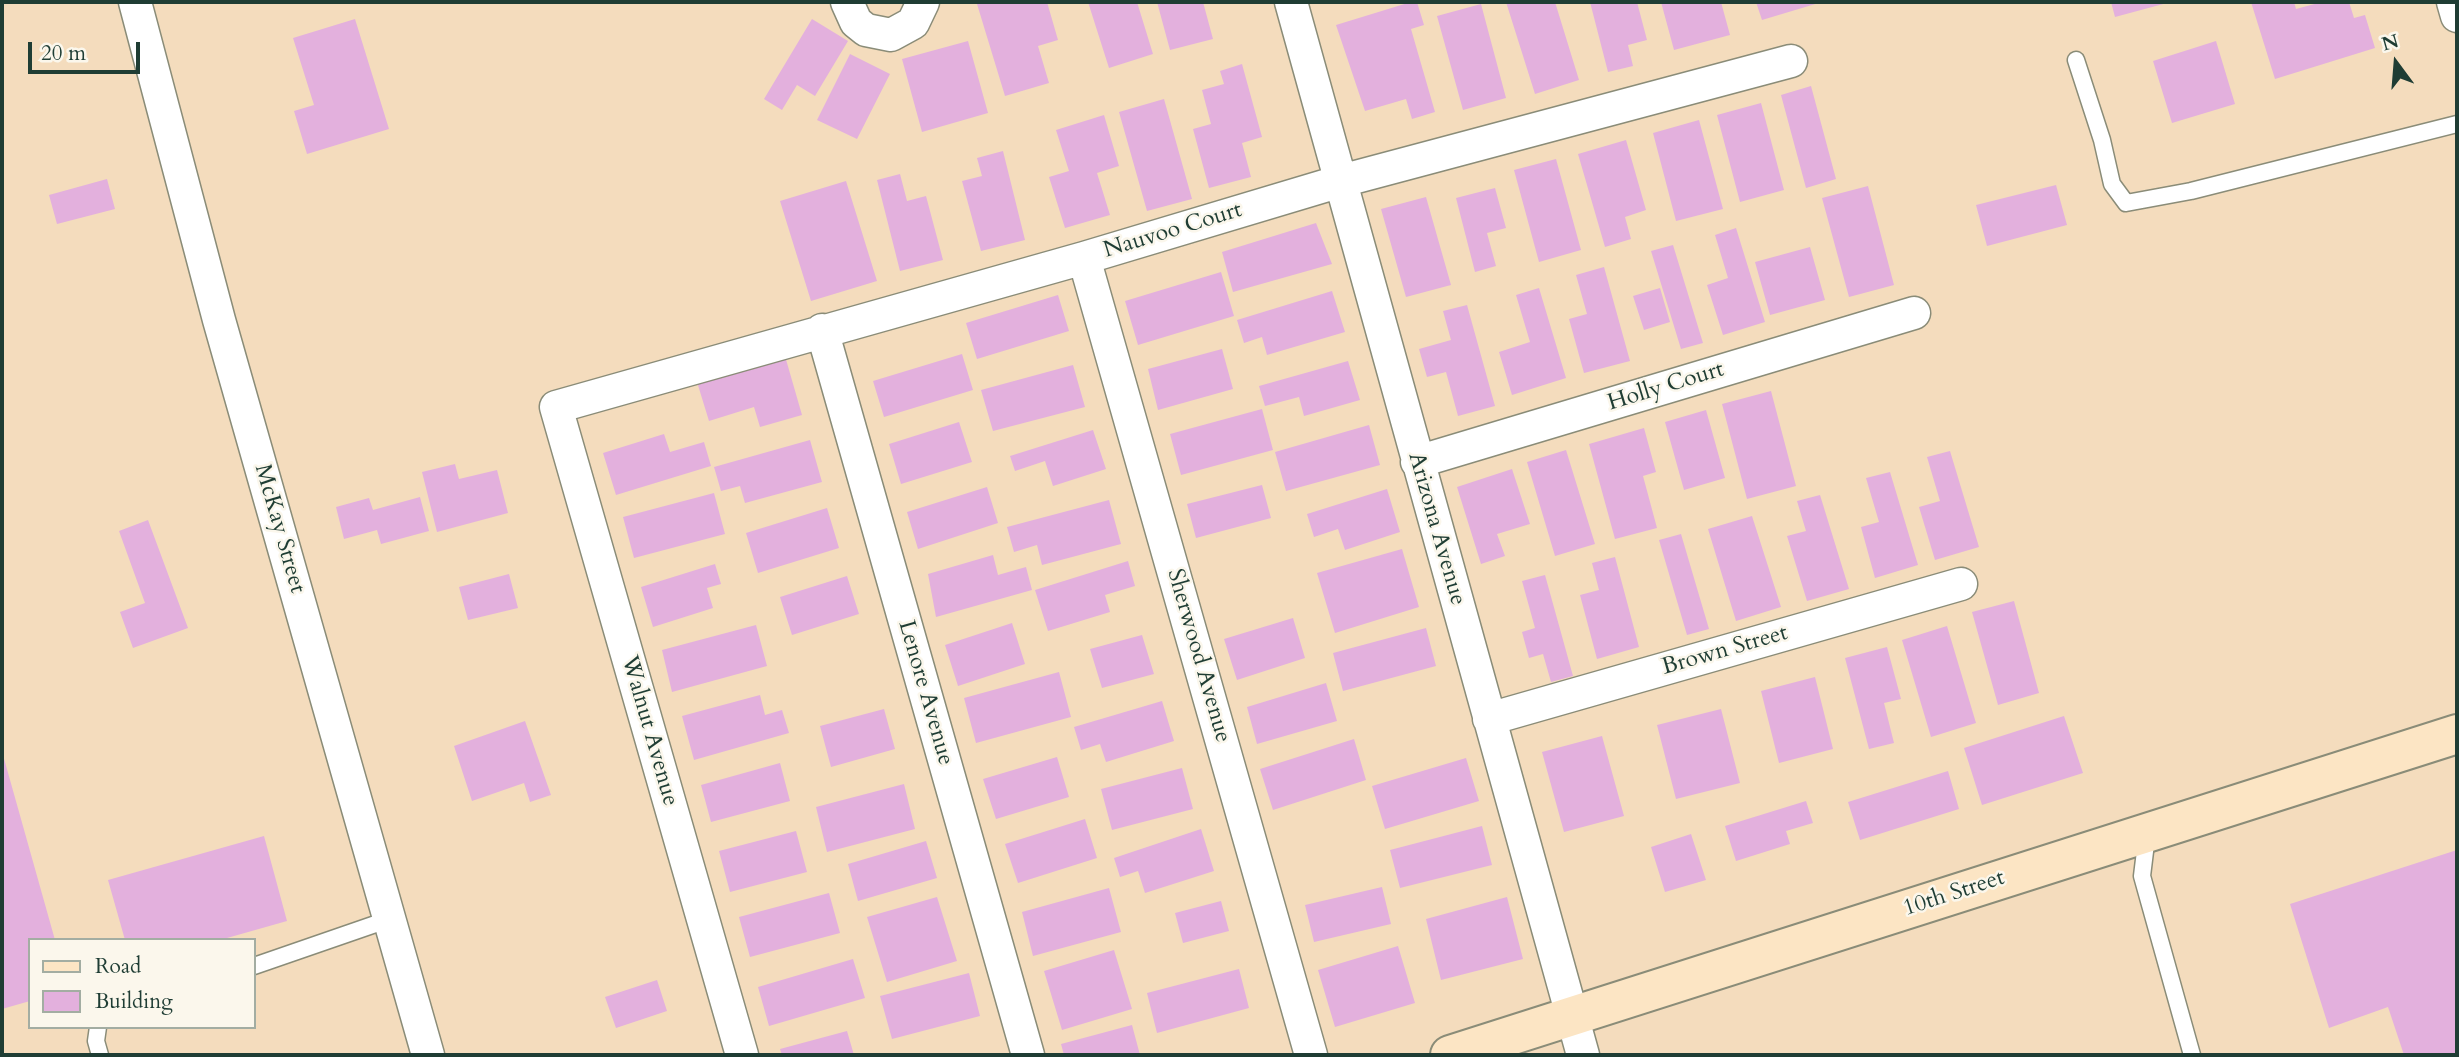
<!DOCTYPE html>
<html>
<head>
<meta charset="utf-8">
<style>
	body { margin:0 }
	#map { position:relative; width:2459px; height:1057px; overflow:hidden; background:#f4dcbd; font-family:Cardo,serif }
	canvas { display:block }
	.frame { position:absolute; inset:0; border:4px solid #1f3d34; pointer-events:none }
	.legend { position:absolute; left:28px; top:938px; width:228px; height:91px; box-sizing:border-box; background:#fbf7ec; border:2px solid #a3ada2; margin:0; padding:9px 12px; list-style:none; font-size:21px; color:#1f3d34 }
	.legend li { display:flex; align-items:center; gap:14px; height:35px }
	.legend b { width:35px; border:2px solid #a3ada2 }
	.north { position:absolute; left:2361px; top:28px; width:70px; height:70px; -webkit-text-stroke:5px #fbf7ec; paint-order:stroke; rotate:344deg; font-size:19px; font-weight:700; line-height:28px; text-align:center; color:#1f3d34 }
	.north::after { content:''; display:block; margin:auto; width:24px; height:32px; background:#1f3d34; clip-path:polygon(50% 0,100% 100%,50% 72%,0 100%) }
	.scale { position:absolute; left:28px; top:42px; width:112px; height:32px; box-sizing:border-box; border:4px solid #1f3d34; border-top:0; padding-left:9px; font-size:21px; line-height:24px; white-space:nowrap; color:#1f3d34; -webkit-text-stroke:5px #fbf7ec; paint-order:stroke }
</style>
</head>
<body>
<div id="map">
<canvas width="2459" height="1057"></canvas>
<div class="frame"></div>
<ul class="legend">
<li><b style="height:9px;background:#fce5c4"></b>Road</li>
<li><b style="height:19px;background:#e3b0dd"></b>Building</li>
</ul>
<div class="north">N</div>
<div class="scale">20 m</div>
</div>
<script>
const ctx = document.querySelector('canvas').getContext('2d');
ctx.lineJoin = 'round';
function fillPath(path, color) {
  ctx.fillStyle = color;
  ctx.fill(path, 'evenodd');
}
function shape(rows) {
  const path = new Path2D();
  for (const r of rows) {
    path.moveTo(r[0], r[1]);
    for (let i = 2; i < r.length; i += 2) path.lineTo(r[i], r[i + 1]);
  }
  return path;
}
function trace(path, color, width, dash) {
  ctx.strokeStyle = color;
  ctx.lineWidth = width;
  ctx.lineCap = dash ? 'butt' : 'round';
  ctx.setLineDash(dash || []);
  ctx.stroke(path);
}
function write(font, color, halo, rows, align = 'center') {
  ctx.font = font + ' Cardo,serif';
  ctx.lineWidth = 5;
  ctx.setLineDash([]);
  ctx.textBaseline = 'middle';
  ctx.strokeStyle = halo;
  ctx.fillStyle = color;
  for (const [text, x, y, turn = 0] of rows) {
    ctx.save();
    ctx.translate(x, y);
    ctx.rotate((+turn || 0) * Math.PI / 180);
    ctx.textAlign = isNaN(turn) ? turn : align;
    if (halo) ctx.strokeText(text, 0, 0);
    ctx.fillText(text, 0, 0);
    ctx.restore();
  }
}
const building = shape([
	[986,2,1047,2,1058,40,1038,46,1049,83,1005,96,977,4],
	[1088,2,1137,2,1153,54,1109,68],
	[1157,2,1203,2,1213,39,1170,50],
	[1411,2,1417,2,1424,25,1411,29,1435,112,1412,119,1406,99,1365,111,1336,25],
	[1506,2,1555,2,1579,80,1535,94],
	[1590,2,1637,2,1647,40,1628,45,1633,66,1608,72],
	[1661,2,1721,2,1730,35,1674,50],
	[1756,2,1822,2,1762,20],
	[2111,2,2166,2,2167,3,2115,17],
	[2251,2,2294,2,2296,9,2322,2,2349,2,2354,18,2365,15,2375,48,2275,79],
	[1481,4,1506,98,1463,110,1437,16],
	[355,19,389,129,307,154,294,111,314,105,293,38],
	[812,19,848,41,815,96,797,85,782,110,764,99],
	[968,41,988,113,922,132,902,59],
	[2216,41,2235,104,2172,123,2153,61],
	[850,54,890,74,857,139,817,120],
	[1242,64,1262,137,1242,143,1251,177,1209,188,1193,129,1211,124,1202,90,1224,84,1220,71],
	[1811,86,1836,179,1806,188,1781,95],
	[1164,99,1192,199,1147,211,1119,112],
	[1761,103,1784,190,1740,202,1717,115],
	[1104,115,1119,166,1097,173,1110,215,1065,228,1049,177,1069,171,1056,130],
	[1699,120,1723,209,1676,221,1653,133],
	[1626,140,1646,210,1625,217,1631,239,1605,247,1578,154],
	[1003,151,1025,240,981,251,962,181,982,176,977,158],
	[1556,159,1581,250,1539,262,1514,170],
	[900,174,907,201,926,196,943,260,900,271,877,180],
	[107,179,115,209,57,224,49,195],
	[846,181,877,281,811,301,780,201],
	[2056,185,2067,225,1987,246,1976,205],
	[1868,186,1894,285,1849,297,1822,198],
	[1495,188,1506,228,1487,233,1496,266,1475,272,1456,198],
	[1426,197,1451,285,1406,297,1381,209],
	[1316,223,1332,264,1233,292,1222,252],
	[1736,228,1765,322,1723,335,1707,285,1728,278,1715,235],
	[1673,245,1703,343,1681,349,1651,251],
	[1810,247,1825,300,1770,315,1755,262],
	[1604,267,1630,361,1584,373,1569,319,1587,314,1576,275],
	[1221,272,1234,316,1138,345,1125,301],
	[1539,288,1566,378,1512,395,1499,352,1530,342,1516,295],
	[1660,288,1670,322,1644,330,1633,296],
	[1332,291,1345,332,1267,355,1262,337,1244,343,1237,320],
	[1058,295,1069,331,977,359,966,323],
	[1467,305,1495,406,1458,416,1446,372,1427,377,1419,349,1451,340,1443,311],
	[1222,349,1233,389,1158,410,1148,369],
	[962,354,973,390,884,417,873,381],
	[785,356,802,415,760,427,754,407,709,421,697,382],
	[1348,361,1360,400,1304,416,1299,397,1265,406,1259,386],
	[1073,365,1085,407,993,431,981,390],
	[1771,391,1796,486,1747,499,1722,404],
	[1262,409,1273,450,1181,475,1170,434],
	[1706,410,1725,478,1684,490,1665,422],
	[959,422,972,462,901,484,889,444],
	[1369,425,1380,465,1286,491,1275,452],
	[1644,428,1656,472,1643,476,1657,528,1615,539,1589,444],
	[1093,430,1106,469,1053,486,1045,461,1015,471,1010,456],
	[664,434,670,452,704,442,711,466,616,495,603,453],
	[810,440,822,482,745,503,740,486,721,491,714,467],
	[1566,450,1595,544,1555,556,1527,462],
	[1950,451,1979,547,1935,560,1919,507,1940,501,1927,457],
	[455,464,459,479,497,470,508,513,437,532,422,472],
	[1512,469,1530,524,1497,534,1505,556,1481,564,1457,487],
	[1890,472,1918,565,1875,578,1861,527,1879,522,1866,478],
	[1262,485,1271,518,1196,538,1187,504],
	[987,487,998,523,918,549,907,512],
	[1387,489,1400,532,1345,550,1338,529,1314,537,1307,514],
	[714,493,725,534,634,558,623,517],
	[1820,495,1849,589,1807,601,1787,536,1806,531,1797,501],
	[420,497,429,531,381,544,377,530,344,539,336,507,369,498,373,510],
	[1109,500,1121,544,1042,565,1037,545,1014,552,1007,527],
	[827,508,839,548,758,573,746,533],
	[1752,516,1781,607,1736,621,1708,529],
	[148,520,188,628,133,648,120,612,145,603,119,531],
	[1681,534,1709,629,1687,635,1659,540],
	[1402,549,1419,607,1335,633,1317,573],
	[993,555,998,575,1026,567,1032,590,936,617,928,574],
	[1615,557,1639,647,1597,659,1580,595,1599,590,1592,563],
	[1128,561,1135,586,1105,595,1110,612,1048,631,1035,590],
	[715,564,721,584,707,588,713,608,653,627,641,587],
	[509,574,518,608,468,620,459,587],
	[1545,575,1573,676,1551,682,1543,654,1529,658,1522,632,1535,628,1522,581],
	[847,576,859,614,792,635,780,597],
	[2014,601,2039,693,1998,705,1972,612],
	[1293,618,1305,658,1237,680,1224,639],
	[1012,623,1025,664,958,686,945,645],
	[756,625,767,666,672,692,662,650],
	[1947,626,1976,723,1931,737,1902,640],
	[1426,628,1436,666,1343,691,1333,653],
	[1142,635,1154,674,1102,688,1090,649],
	[1887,647,1901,699,1884,703,1894,743,1869,749,1845,658],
	[1059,672,1071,717,976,743,964,698],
	[1815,677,1833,749,1779,763,1761,691],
	[1326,683,1337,721,1257,744,1247,707],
	[760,695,765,715,782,710,789,733,694,760,682,716],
	[1162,701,1174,741,1106,762,1100,744,1081,750,1074,727],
	[884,709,895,749,831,767,820,726],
	[1721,709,1740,783,1676,799,1657,725],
	[2064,716,2083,773,1982,805,1964,748],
	[525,721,551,795,530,802,524,783,472,801,454,746],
	[1602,736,1624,816,1564,832,1542,752],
	[1354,739,1366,780,1273,810,1260,769],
	[3,755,55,940,30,940,30,1001,2,1009],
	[1057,757,1069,797,996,819,983,779],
	[1466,758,1479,801,1385,829,1372,786],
	[780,763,790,801,711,822,701,785],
	[1182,768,1193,809,1112,830,1101,789],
	[1948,771,1959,809,1860,840,1848,802],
	[904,784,915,829,827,852,816,807],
	[1806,801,1813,823,1786,831,1790,844,1736,861,1725,826],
	[1085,819,1097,858,1018,883,1005,844],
	[1482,826,1492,865,1400,888,1390,850],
	[1201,829,1214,871,1145,893,1138,871,1120,877,1114,858],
	[796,831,807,872,730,892,719,851],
	[1691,834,1706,880,1665,892,1651,847],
	[264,836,287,921,220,940,125,940,108,880],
	[926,841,937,878,858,901,848,864],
	[2457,850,2457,1055,2404,1055,2388,1007,2329,1028,2290,904],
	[1382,887,1391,924,1314,942,1305,905],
	[1109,888,1121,932,1033,956,1022,912],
	[829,893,840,933,750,957,739,917],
	[937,897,957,961,887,982,867,917],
	[1507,897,1523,959,1441,980,1426,919],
	[1221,901,1229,931,1183,943,1175,913],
	[1398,946,1415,1003,1335,1027,1318,970],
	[1114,950,1132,1009,1062,1030,1044,971],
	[853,959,865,998,769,1026,758,987],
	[1239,969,1249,1008,1157,1033,1147,993],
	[969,973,980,1016,892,1039,880,996],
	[657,980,667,1011,616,1028,605,997],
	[1132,1025,1140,1055,1064,1055,1061,1044],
	[847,1031,854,1055,782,1055,780,1049]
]);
const lane = shape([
	[2076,60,2102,140,2112,184,2126,203,2191,191,2457,124],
	[2147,835,2142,876,2192,1055],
	[254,966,390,919],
	[98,1027,96,1041,100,1055]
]);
const street = shape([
	[135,2,219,320,428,1055],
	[847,2,856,22,866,30,891,35,913,23,923,2],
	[1291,2,1583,1055],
	[2453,2,2457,16],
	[1084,258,1311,1055],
	[822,330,1028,1055],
	[1417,462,1914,313],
	[1489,719,1961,584],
	[742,1055,556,407,1084,258,1341,181,1791,61]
]);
const secondary = shape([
	[1450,1055,2457,734]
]);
const streetNames = [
	["Nauvoo Court",1173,231,-17],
	["Holly Court",1666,387,-17],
	["McKay Street",279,529,74],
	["Arizona Avenue",1436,529,74],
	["Brown Street",1725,651,-16],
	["Sherwood Avenue",1198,656,74],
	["Lenore Avenue",925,693,74],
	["Walnut Avenue",649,731,74],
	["10th Street",1954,894,-18]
];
fillPath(building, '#e3b0dd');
trace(lane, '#8a8c78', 19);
trace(street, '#8a8c78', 35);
trace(secondary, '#8a8c78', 42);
trace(lane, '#fff', 16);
trace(street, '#fff', 32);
trace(secondary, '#fce5c4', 38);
write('23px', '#1f3d34', '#fbf7ec', streetNames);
</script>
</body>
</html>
